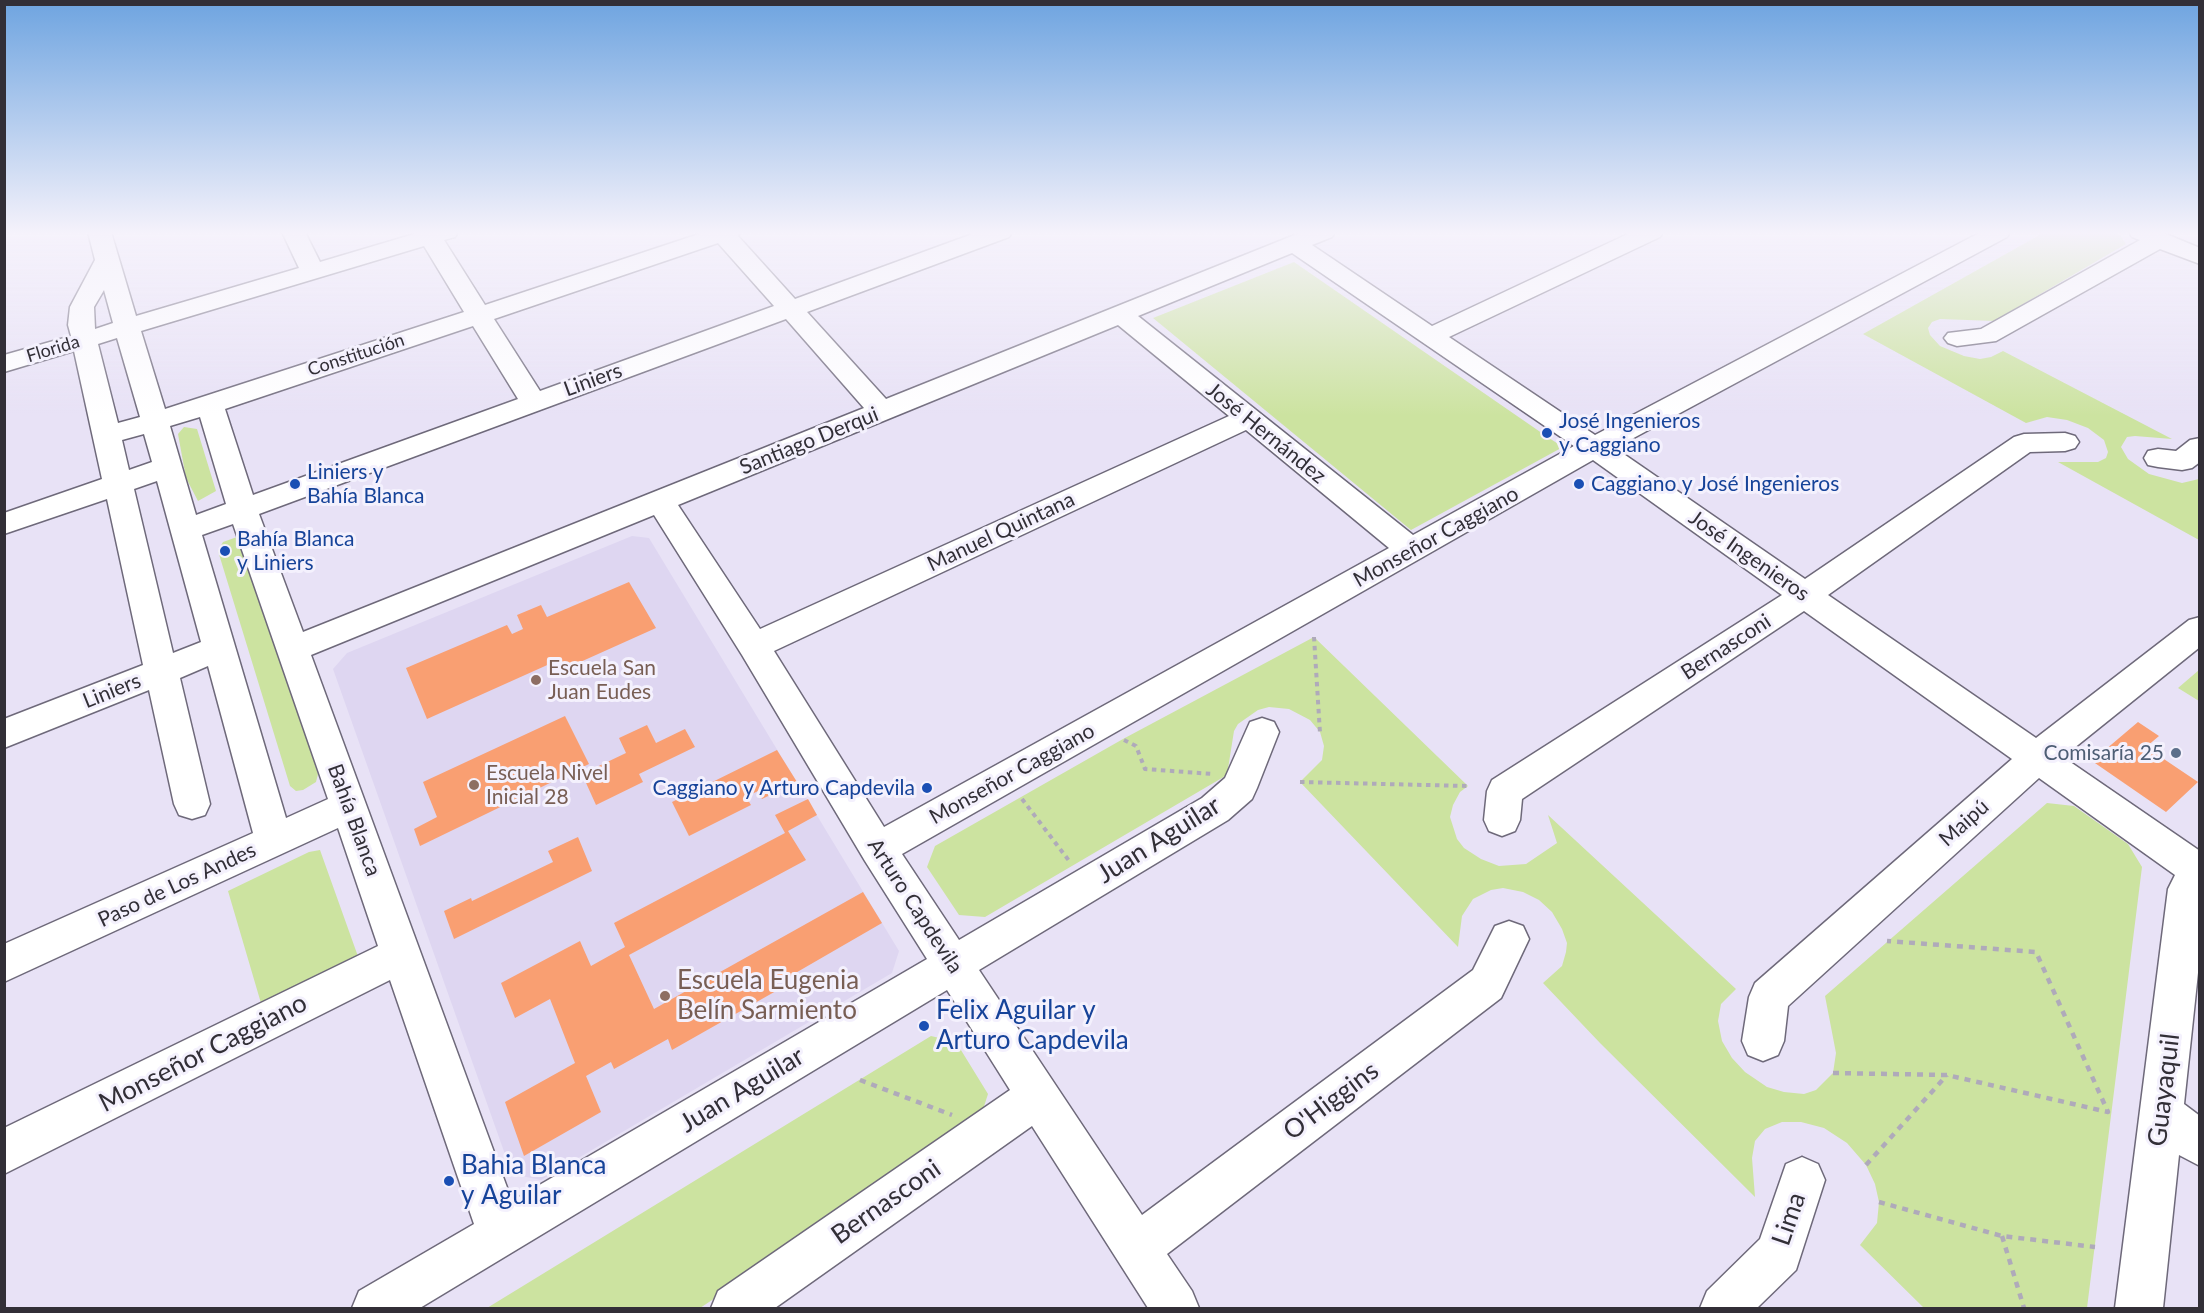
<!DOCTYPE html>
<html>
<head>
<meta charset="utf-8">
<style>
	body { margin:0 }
	#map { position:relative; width:2204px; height:1313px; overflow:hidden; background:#e8e2f6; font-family:Lato,sans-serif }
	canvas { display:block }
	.frame { position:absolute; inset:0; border:6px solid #322f37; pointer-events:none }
</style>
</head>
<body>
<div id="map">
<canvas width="2204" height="1313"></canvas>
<div class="frame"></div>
</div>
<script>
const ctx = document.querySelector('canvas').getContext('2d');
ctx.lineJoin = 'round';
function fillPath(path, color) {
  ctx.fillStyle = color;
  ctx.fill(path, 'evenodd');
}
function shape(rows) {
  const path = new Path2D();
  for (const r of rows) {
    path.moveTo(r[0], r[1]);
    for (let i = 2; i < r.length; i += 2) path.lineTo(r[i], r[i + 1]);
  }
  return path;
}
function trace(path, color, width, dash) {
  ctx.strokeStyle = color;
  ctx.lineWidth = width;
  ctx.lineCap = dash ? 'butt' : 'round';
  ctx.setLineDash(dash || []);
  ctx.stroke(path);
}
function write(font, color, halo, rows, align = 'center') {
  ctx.font = font + ' Lato,sans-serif';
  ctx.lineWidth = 6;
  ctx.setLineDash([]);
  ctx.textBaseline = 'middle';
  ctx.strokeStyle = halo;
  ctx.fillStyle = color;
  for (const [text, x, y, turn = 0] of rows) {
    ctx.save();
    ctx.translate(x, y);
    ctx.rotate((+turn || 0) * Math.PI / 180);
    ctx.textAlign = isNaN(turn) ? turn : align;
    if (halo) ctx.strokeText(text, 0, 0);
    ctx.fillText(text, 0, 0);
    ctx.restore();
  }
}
const built = shape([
	[632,536,649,538,899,951,892,973,541,1180,512,1174,333,669,347,653]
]);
const green = shape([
	[2045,232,2114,232,2120,235,2126,244,1994,321,1940,319,1932,322,1928,328,1930,335,1940,346,1964,356,1980,359,1991,357,2003,351,2172,439,2135,436,2127,437,2121,447,2128,459,2149,474,2182,483,2199,479,2199,540,2058,462,2098,462,2106,458,2108,452,2104,440,2088,428,2067,420,2047,417,2026,423,1863,334],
	[1294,262,1549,438,1563,447,1411,530,1153,318],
	[184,427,197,429,216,491,198,501,186,478,178,434],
	[237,537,245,541,318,774,316,782,303,790,296,791,290,786,218,551,223,542],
	[1314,637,1468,786,1460,792,1453,805,1450,817,1457,839,1464,848,1481,859,1499,866,1526,864,1557,843,1548,815,1736,989,1721,1004,1718,1021,1722,1041,1732,1058,1745,1072,1767,1087,1784,1092,1804,1094,1816,1090,1833,1073,1836,1053,1825,996,2047,803,2074,806,2128,844,2142,867,2087,1308,1924,1308,1860,1245,1877,1223,1879,1202,1875,1184,1866,1165,1847,1143,1824,1128,1801,1122,1782,1122,1765,1129,1755,1141,1752,1158,1755,1197,1600,1043,1543,983,1562,966,1566,952,1567,943,1562,929,1552,912,1539,900,1523,892,1503,888,1491,890,1473,899,1462,916,1458,947,1300,782,1322,760,1324,746,1320,732,1310,720,1289,709,1269,707,1258,710,1238,724,1234,731,1227,775,985,917,959,915,927,867,935,846,1123,739],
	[2199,670,2199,701,2178,688],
	[320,850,360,962,263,1010,228,891,309,852],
	[931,1036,956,1042,988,1094,978,1125,700,1308,487,1308]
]);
const building = shape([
	[629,582,656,628,558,672,554,662,427,719,406,668,507,625,512,634,523,629,517,615,541,605,547,617],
	[565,716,589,764,420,846,414,829,437,817,423,782],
	[2138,722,2159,736,2146,747,2198,782,2166,812,2092,761],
	[647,725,656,743,685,729,695,747,639,774,643,782,596,805,582,774,626,753,619,738],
	[777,750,797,782,762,799,758,791,746,797,751,805,689,836,672,802],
	[808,799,817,815,788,831,806,860,629,955,654,1009,863,892,882,923,773,986,776,991,672,1050,668,1039,614,1069,611,1062,586,1076,601,1112,524,1156,505,1102,575,1063,550,999,515,1018,501,983,580,941,591,966,625,947,614,923,785,833,775,815],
	[578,837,592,871,454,939,444,911,471,898,472,901,553,862,548,851]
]);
const pathFar1 = shape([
	[1314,637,1320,733],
	[1124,740,1136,746,1145,769,1213,774],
	[1300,782,1468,786],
	[1022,799,1070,862]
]);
const path = shape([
	[1833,1073,1947,1075,2108,1112,2036,952,1887,941],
	[860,1080,952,1115],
	[1866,1165,1947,1075],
	[1879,1202,2002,1236,2095,1247],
	[2002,1236,2024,1308]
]);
const minor = shape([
	[88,232,111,232,136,316,299,268,282,232,305,232,320,262,421,232,458,232,455,237,444,240,485,305,705,232,740,232,738,236,795,299,978,232,1012,232,1009,237,807,312,886,399,1302,232,1335,232,1332,237,1312,245,1432,326,1632,232,1663,232,1660,237,1449,337,1595,435,1981,232,2010,232,2007,237,1615,448,1805,579,2014,437,2024,434,2065,433,2075,436,2079,442,2075,448,2065,451,2030,452,1828,595,2036,738,2189,620,2200,617,2200,647,2063,757,2200,851,2200,954,2184,1104,2200,1116,2200,1166,2179,1155,2163,1308,2115,1308,2168,889,2175,875,2039,778,1788,1006,1784,1041,1778,1055,1763,1061,1748,1055,1742,1041,1749,997,1755,983,2012,759,1804,611,1522,799,1520,820,1515,831,1502,836,1489,831,1484,820,1487,791,1492,780,1782,595,1593,460,902,854,959,940,1202,798,1225,778,1250,722,1262,718,1274,722,1279,732,1257,788,1252,799,1228,820,979,970,1142,1215,1473,970,1495,926,1509,921,1523,926,1529,939,1501,998,1167,1254,1192,1291,1199,1308,1148,1308,1032,1126,775,1308,711,1308,718,1291,1010,1090,947,990,420,1308,352,1308,359,1291,474,1224,390,980,4,1174,4,1128,378,946,338,828,4,982,4,944,253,833,208,666,180,678,210,804,205,815,192,819,179,815,174,804,149,690,4,748,4,719,143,665,107,499,4,534,4,513,102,479,74,351,4,372,4,355,71,336,68,325,70,307,95,260,88,232],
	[718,243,774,306,540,391,494,319,718,243],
	[424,246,464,312,165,409,141,331,424,246],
	[1292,253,1574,446,1413,535,1138,316,1292,253],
	[104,290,113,323,95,329,94,307,104,290],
	[786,319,864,408,303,632,259,514,786,319],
	[1118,325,1229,416,760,629,678,505,1118,325],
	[473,326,518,399,253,495,225,409,473,326],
	[117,338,140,417,118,423,98,344,117,338],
	[200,417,226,504,196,515,170,426,200,417],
	[1246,430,1389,548,884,827,774,651,1246,430],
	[144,434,152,462,129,470,122,440,144,434],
	[157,481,201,642,173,653,134,489,157,481],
	[654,515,742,655,865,861,927,959,512,1201,311,655,654,515],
	[233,524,328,799,286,818,202,535,233,524],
	[2129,232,2161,232,2200,248,2200,264,2160,249,1996,341,1957,346,1948,343,1944,338,1948,333,1981,329,2140,240,2132,237,2129,232],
	[2200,438,2200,462,2192,468,2182,470,2158,467,2148,465,2144,458,2148,451,2158,449,2176,451,2190,440,2200,438],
	[1802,1157,1818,1164,1825,1180,1796,1270,1757,1308,1700,1308,1707,1291,1760,1239,1786,1164,1802,1157]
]);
const markers = [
	[1547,433,6,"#1a4fb4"],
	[295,484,6,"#1a4fb4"],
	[1579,484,6,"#1a4fb4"],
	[225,551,6,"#1a4fb4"],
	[536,680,6,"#8d6e63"],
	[2176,753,6,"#5c6f8a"],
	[474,785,6,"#8d6e63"],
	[927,788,6,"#1a4fb4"],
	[665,996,6,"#8d6e63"],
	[924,1026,6,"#1a4fb4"],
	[449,1181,6,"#1a4fb4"]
];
const farStreetnames = [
	["Florida",53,349,-17],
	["Constitución",356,355,-18]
];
const streetNames = [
	["Liniers",593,380,-20],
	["José Hernández",1266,433,39],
	["Santiago Derqui",809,441,-22],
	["Manuel Quintana",1001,532,-25],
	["Monseñor Caggiano",1436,537,-29],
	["José Ingenieros",1749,556,35],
	["Bernasconi",1726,647,-33],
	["Liniers",112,691,-22],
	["Monseñor Caggiano",1012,774,-29],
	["Bahía Blanca",354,820,70],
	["Maipú",1964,823,-42],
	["Paso de Los Andes",177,885,-25],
	["Arturo Capdevila",915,906,57]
];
const transitNames = [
	["José Ingenieros",1559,421],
	["y Caggiano",1559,445],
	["Liniers y",307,472],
	["Bahía Blanca",307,496],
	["Caggiano y José Ingenieros",1591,484],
	["Bahía Blanca",237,539],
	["y Liniers",237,563],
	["Caggiano y Arturo Capdevila",915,788,"right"]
];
const educationNames = [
	["Escuela San",548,668],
	["Juan Eudes",548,692],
	["Escuela Nivel",486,773],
	["Inicial 28",486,797]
];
const serviceNames = [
	["Comisaría 25",2164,753]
];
const nearStreetnames = [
	["Juan Aguilar",1159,840,-32],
	["Monseñor Caggiano",203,1053,-27],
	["Juan Aguilar",742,1090,-31],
	["Guayaquil",2164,1090,-83],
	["O'Higgins",1331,1101,-37],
	["Bernasconi",886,1202,-35],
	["Lima",1789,1219,-71]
];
const nearEducationnames = [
	["Escuela Eugenia",677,981],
	["Belín Sarmiento",677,1011]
];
const nearTransitnames = [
	["Felix Aguilar y",936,1011],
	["Arturo Capdevila",936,1041],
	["Bahia Blanca",461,1166],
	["y Aguilar",461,1196]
];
fillPath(built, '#ded6f1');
fillPath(green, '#cce3a0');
fillPath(building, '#f99f72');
trace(minor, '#6e697a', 3);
trace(pathFar1, '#afaaba', 4, [4.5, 4.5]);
trace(path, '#afaaba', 4.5, [6, 6]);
fillPath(minor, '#fff');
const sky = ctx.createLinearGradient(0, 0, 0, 416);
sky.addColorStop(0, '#6ea4e0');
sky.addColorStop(0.56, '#f5f2fb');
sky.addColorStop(1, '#f5f2fb00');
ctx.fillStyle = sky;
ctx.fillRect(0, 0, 2204, 416);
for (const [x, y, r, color] of markers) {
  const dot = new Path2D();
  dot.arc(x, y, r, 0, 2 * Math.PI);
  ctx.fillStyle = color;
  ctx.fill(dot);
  trace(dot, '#f4f1fd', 2);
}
write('18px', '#322f37', '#f4f1fd', farStreetnames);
write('21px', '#322f37', '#f4f1fd', streetNames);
write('21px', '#164399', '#f4f1fd', transitNames, 'left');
write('21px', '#785e54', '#f4f1fd', educationNames, 'left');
write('21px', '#4e5e75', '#f4f1fd', serviceNames, 'right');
write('26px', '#322f37', '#f4f1fd', nearStreetnames);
write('26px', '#785e54', '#f4f1fd', nearEducationnames, 'left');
write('26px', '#164399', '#f4f1fd', nearTransitnames, 'left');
</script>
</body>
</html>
